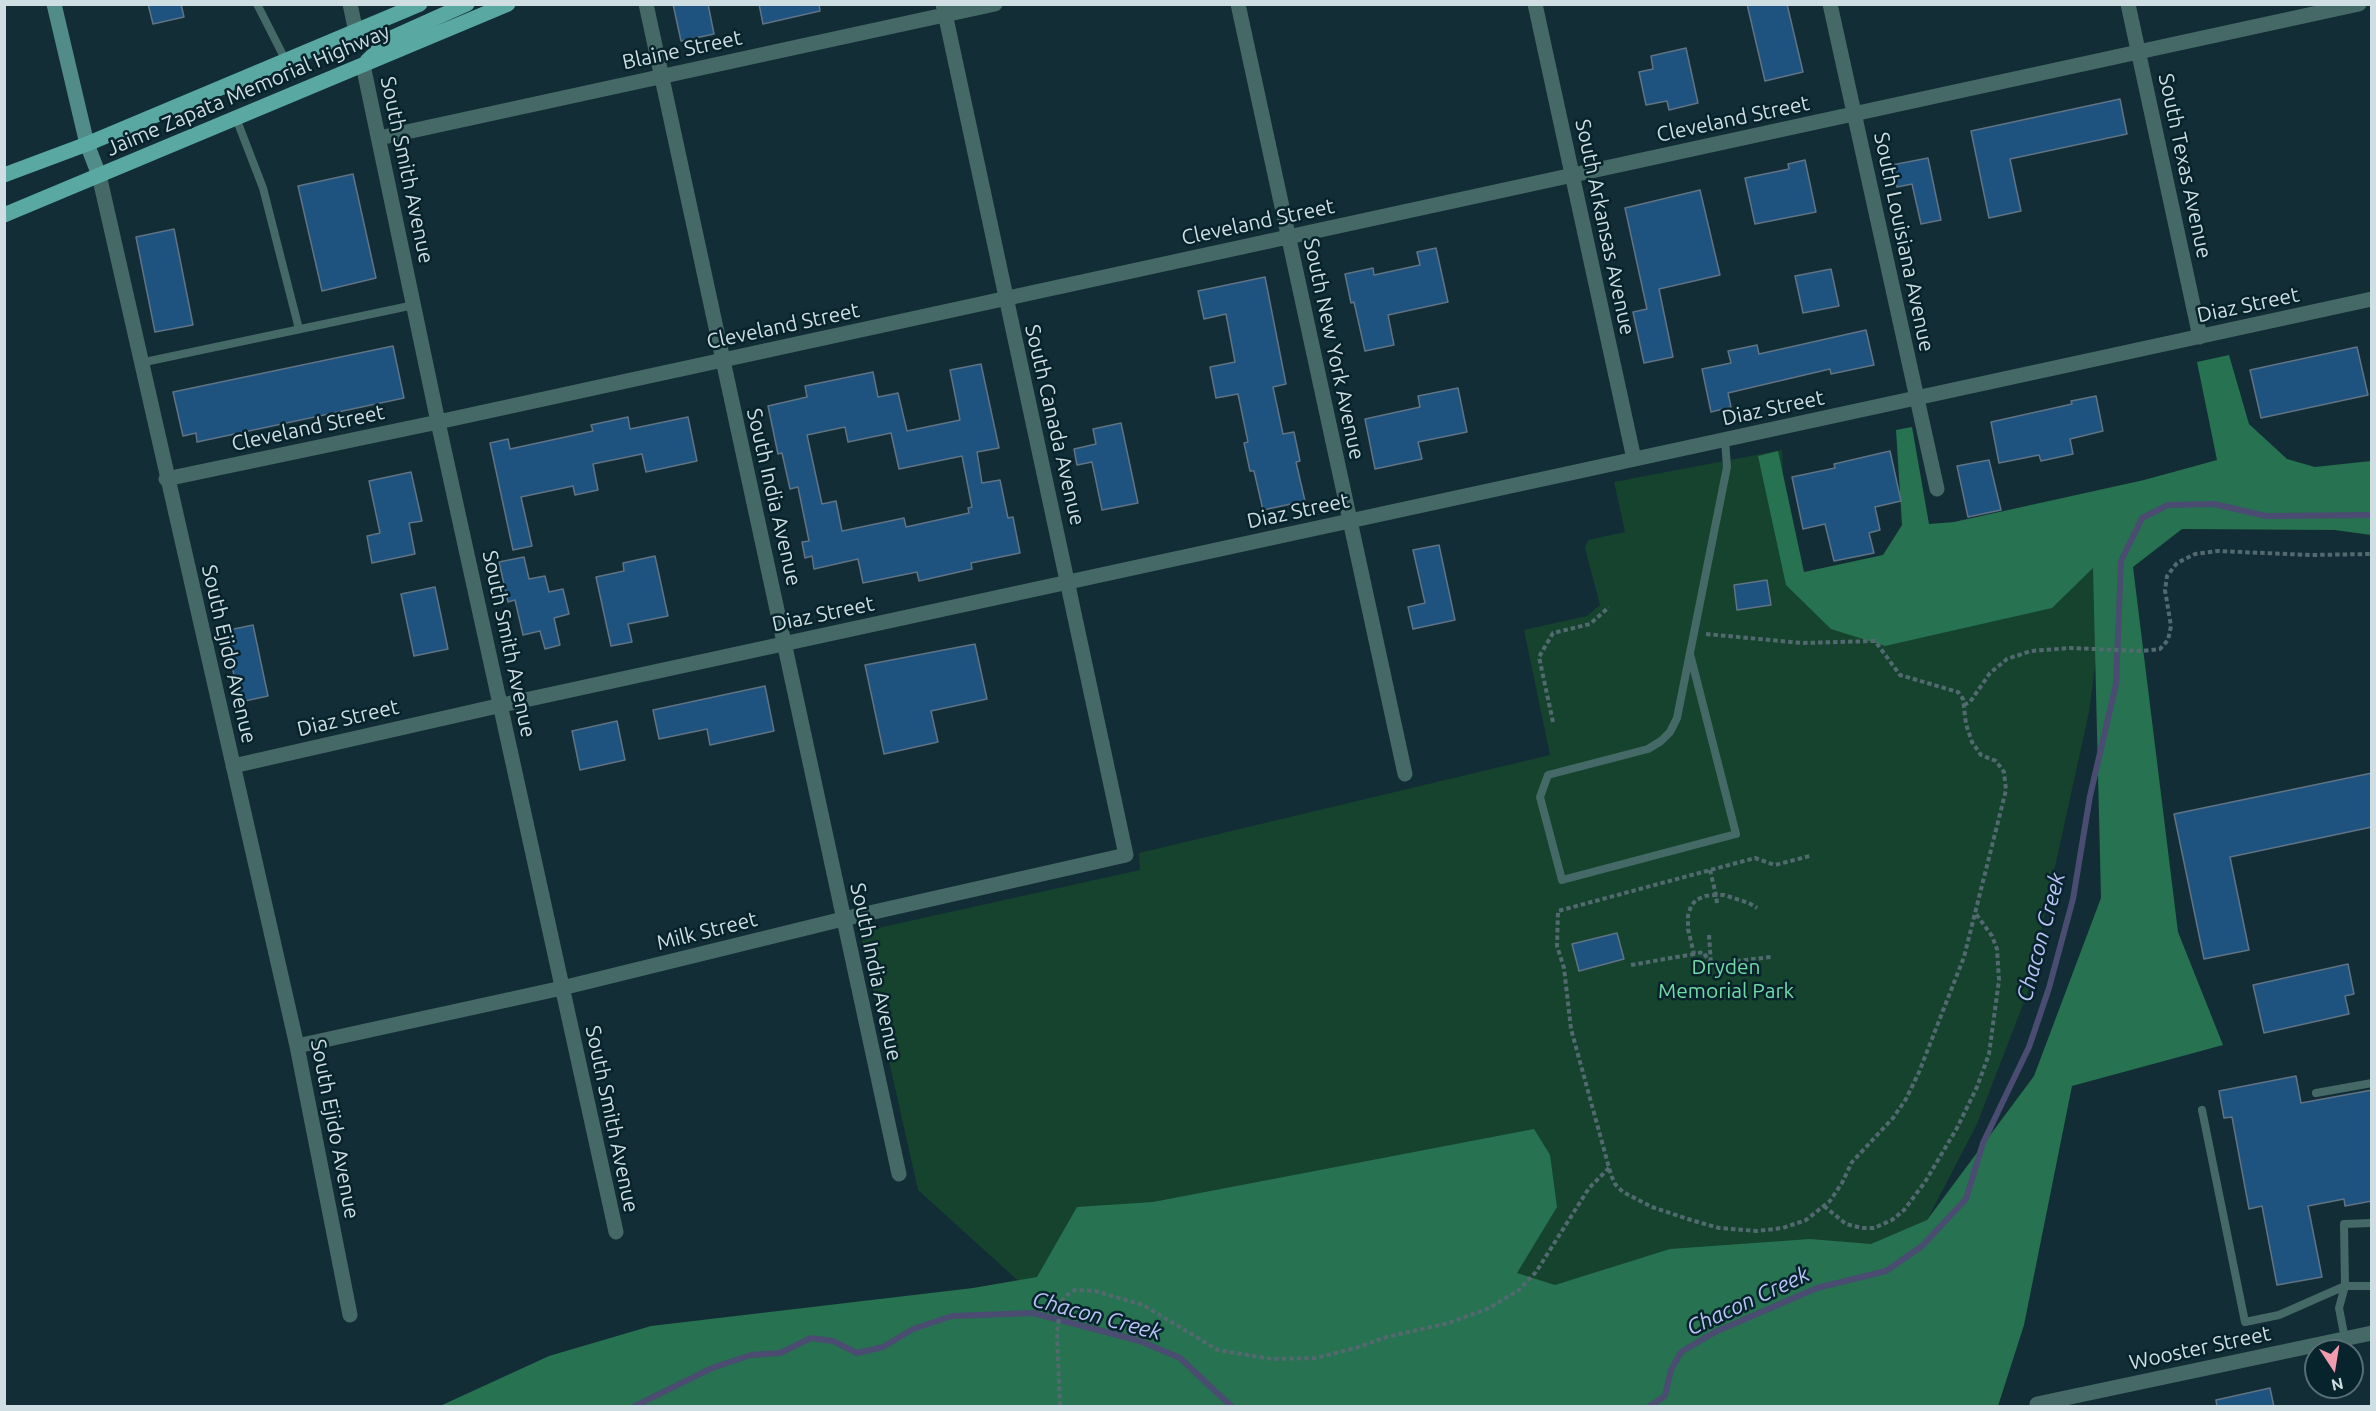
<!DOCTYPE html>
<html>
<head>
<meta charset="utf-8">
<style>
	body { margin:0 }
	#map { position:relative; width:2376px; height:1411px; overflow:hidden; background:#122d35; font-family:Ubuntu,sans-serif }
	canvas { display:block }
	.frame { position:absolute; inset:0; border:6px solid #cfdee3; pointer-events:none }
	.north { position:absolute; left:2304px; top:1339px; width:60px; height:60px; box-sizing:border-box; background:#07232b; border:2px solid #576e75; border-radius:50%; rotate:168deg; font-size:16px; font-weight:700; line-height:24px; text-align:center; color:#cfdee3 }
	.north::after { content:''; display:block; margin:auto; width:21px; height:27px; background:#f29aae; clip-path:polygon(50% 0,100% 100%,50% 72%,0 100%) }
</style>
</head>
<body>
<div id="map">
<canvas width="2376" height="1411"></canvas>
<div class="frame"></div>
<div class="north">N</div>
</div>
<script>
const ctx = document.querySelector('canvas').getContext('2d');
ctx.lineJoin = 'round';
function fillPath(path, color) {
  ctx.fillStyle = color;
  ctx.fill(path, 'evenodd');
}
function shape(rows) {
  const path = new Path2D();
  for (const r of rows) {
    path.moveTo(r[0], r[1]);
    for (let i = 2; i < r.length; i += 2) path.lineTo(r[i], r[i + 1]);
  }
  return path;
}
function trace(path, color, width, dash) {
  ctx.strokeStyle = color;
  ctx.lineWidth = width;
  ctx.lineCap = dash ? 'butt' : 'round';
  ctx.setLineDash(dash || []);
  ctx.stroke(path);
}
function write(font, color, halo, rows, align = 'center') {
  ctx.font = font + ' Ubuntu,sans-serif';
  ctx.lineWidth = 5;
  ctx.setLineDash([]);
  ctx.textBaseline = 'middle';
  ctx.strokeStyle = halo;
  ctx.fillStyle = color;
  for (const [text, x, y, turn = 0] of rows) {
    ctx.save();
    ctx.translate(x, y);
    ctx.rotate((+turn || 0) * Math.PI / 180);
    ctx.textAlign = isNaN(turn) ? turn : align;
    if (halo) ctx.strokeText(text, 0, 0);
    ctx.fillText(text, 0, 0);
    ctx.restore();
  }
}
const green = shape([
	[1782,450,1787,576,2116,506,2089,712,2027,994,1977,1124,1927,1220,1882,1257,1383,1376,1035,1296,918,1190,860,932,1140,870,1139,853,1550,755,1524,630,1587,616,1600,605,1585,548,1588,540,1625,532,1614,482]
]);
const forest = shape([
	[2229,355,2249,424,2287,459,2315,467,2371,461,2371,535,2335,530,2182,529,2133,567,2178,932,2223,1045,2072,1086,2024,1325,1998,1406,440,1406,549,1356,651,1326,973,1288,1037,1277,1077,1207,1153,1202,1534,1129,1550,1155,1557,1207,1517,1273,1555,1285,1670,1249,1810,1239,1871,1244,1927,1220,2034,1076,2101,898,2093,568,2052,608,1885,646,1831,629,1786,585,1758,456,1778,451,1804,572,1883,555,1902,525,1896,430,1912,427,1929,524,1954,522,2144,480,2217,460,2197,362]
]);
const stream = shape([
	[635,1406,712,1368,751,1355,780,1353,811,1338,833,1341,857,1353,883,1347,913,1329,952,1316,1033,1313,1140,1341,1180,1358,1231,1406],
	[1650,1406,1665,1396,1671,1370,1681,1352,1715,1332,1817,1288,1886,1271,1922,1246,1966,1199,1983,1143,2029,1047,2049,988,2073,899,2090,796,2116,684,2121,561,2142,518,2168,505,2214,504,2266,516,2372,515]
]);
const building = shape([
	[148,4,181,4,184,17,153,24,148,4],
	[673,4,708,4,714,34,681,41,673,4],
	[759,4,819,4,820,11,763,24,759,4],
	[1747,4,1787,4,1803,72,1765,81,1747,4],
	[1686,48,1698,103,1669,110,1667,101,1646,105,1639,72,1653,69,1651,56,1686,48],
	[2120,99,2127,134,2010,159,2021,211,1989,218,1971,131,2120,99],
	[1928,158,1941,220,1921,224,1912,184,1897,187,1892,165,1928,158],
	[1805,160,1816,212,1755,224,1745,178,1789,169,1788,164,1805,160],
	[353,174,376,278,322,291,298,186,353,174],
	[1700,190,1720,275,1659,289,1673,357,1644,363,1633,312,1647,309,1625,208,1700,190],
	[174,229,193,325,155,332,136,237,174,229],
	[1436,248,1448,302,1388,315,1394,345,1365,351,1354,302,1351,303,1345,274,1373,268,1374,275,1420,265,1417,252,1436,248],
	[1831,269,1839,306,1803,313,1795,276,1831,269],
	[1265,277,1286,384,1273,387,1283,434,1294,432,1300,461,1296,462,1305,501,1263,510,1254,471,1250,471,1244,443,1248,442,1238,394,1216,398,1210,367,1235,362,1226,314,1204,319,1198,291,1265,277],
	[1866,330,1874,365,1831,374,1830,369,1728,393,1731,407,1711,412,1702,369,1731,363,1728,351,1757,345,1759,354,1866,330],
	[393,346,404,398,197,442,196,433,183,436,173,392,393,346],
	[2357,347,2368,395,2261,418,2250,370,2357,347],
	[981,364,999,448,977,452,982,483,1000,480,1008,518,1013,517,1020,553,971,563,972,569,919,581,917,572,863,583,858,559,814,569,812,556,805,558,802,542,809,541,798,487,790,489,782,453,778,454,768,406,807,397,805,386,873,372,878,397,898,393,907,431,960,420,950,370,981,364],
	[845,427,848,442,891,433,899,469,962,456,972,507,968,508,969,513,906,527,904,518,842,531,836,501,822,504,807,435,845,427],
	[1458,388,1467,432,1418,442,1422,459,1375,469,1365,419,1420,407,1418,396,1458,388],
	[2096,396,2103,431,2070,439,2073,454,2041,461,2039,455,1999,463,1991,422,2072,404,2071,401,2096,396],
	[628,417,630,429,688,417,697,461,646,472,642,454,593,464,598,490,575,495,573,486,521,497,532,546,513,550,490,443,508,439,510,449,593,431,591,425,628,417],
	[1121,423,1138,503,1102,510,1092,462,1077,465,1074,449,1096,444,1093,429,1121,423],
	[1890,451,1901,501,1875,507,1880,530,1869,533,1874,553,1834,561,1825,524,1803,529,1792,477,1835,468,1834,464,1890,451],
	[1989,460,2001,510,1968,517,1957,466,1989,460],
	[411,472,422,521,409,523,415,554,372,563,367,536,380,533,369,481,411,472],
	[1439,545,1455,620,1413,629,1408,607,1425,603,1413,550,1439,545],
	[655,556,668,616,628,624,632,642,611,646,596,577,624,571,623,563,655,556],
	[524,557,529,579,545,576,549,592,563,589,569,614,554,618,560,645,545,649,540,631,523,635,515,600,508,602,499,562,524,557],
	[1767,580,1771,605,1737,610,1734,585,1767,580],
	[435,587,448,649,414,656,401,594,435,587],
	[253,625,268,696,240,702,224,631,253,625],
	[975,644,987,699,931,711,938,742,884,754,865,665,975,644],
	[765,686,774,731,710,745,707,729,659,739,653,710,765,686],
	[617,721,625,760,580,770,572,731,617,721],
	[2372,773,2372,827,2230,857,2249,950,2204,959,2174,814,2372,773],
	[1617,933,1624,959,1579,971,1572,944,1617,933],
	[2348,964,2354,994,2345,996,2349,1014,2264,1033,2253,985,2348,964],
	[2296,1076,2301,1103,2372,1090,2372,1201,2345,1206,2344,1199,2308,1206,2322,1277,2277,1285,2262,1206,2249,1209,2232,1117,2224,1118,2219,1091,2296,1076],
	[2270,1388,2274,1407,2217,1407,2216,1400,2270,1388]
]);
const path = shape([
	[1706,634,1802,643,1875,641,1900,675,1958,692,1963,699,1966,724,1972,742,1981,755,1996,761,2004,772,2006,790,1964,957,1919,1072,1906,1099,1893,1118,1852,1162,1842,1183,1830,1201,1806,1220,1783,1228,1757,1231,1719,1228,1691,1220,1652,1207,1623,1192,1615,1184,1611,1175,1571,1029,1564,968,1557,946,1558,911,1755,858,1775,865,1810,856],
	[1964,705,1970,702,1990,673,2007,659,2031,651,2070,648,2142,651,2160,649,2168,640,2171,626,2165,590,2167,576,2177,563,2195,554,2218,551,2310,555,2372,554],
	[1553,722,1539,657,1553,633,1590,624,1609,607],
	[1710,870,1716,895,1724,895,1749,903,1757,908],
	[1717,903,1716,895,1705,896,1696,900,1691,906,1688,916,1688,929,1694,954,1703,952,1711,964,1771,957],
	[1709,935,1711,964],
	[1631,965,1694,954],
	[1824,1206,1846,1224,1862,1228,1874,1228,1892,1220,1904,1210,1925,1182,1957,1128,1977,1087,1989,1054,1999,980,1997,949,1992,936,1976,914],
	[1060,1406,1057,1333,1061,1302,1067,1295,1075,1290,1095,1291,1143,1305,1218,1350,1272,1359,1316,1358,1359,1347,1386,1337,1449,1323,1489,1308,1519,1290,1536,1272,1589,1188,1609,1168]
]);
const service = shape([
	[257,4,286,61],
	[236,118,263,188,299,329],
	[140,363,414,305],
	[1690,654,1736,834,1562,880,1540,797,1548,775,1648,749,1661,741,1670,732,1677,718,1727,467,1725,440],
	[2316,1093,2372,1083],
	[2202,1110,2245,1322,2279,1315,2345,1286],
	[2372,1223,2344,1224,2345,1286,2372,1286],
	[2345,1286,2339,1308,2345,1339]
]);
const minor = shape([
	[350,4,356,32],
	[646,4,899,1174],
	[1238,4,1405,774],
	[1535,4,1634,459],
	[1830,4,1937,489],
	[2128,4,2200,337],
	[363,65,438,422,616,1232],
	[379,138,995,4],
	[99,175,297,1046,350,1315],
	[166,479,438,422,2359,4],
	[233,766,502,705,2372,299],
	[297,1046,562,988,843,919,1126,855,943,4],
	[2037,1404,2372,1333]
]);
const secondary = shape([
	[54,4,87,144,99,175]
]);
const primary = shape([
	[367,61,391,38,467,4],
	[4,175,87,144,420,4],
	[4,215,508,4]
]);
const streetNames = [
	["Blaine Street",682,50,-12],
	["Jaime Zapata Memorial Highway",248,90,-23],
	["Cleveland Street",1733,119,-12],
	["South Texas Avenue",2185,166,78],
	["South Smith Avenue",407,170,78],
	["Cleveland Street",1258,222,-12],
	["South Arkansas Avenue",1605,227,78],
	["South Louisiana Avenue",1904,242,78],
	["Diaz Street",2248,305,-12],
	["Cleveland Street",783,326,-12],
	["South New York Avenue",1334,349,78],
	["Diaz Street",1773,408,-12],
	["South Canada Avenue",1055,425,77],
	["Cleveland Street",308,428,-12],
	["South India Avenue",774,497,77],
	["Diaz Street",1298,511,-12],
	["Diaz Street",823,614,-12],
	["South Smith Avenue",509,644,78],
	["South Ejido Avenue",229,654,77],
	["Diaz Street",348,718,-13],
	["Milk Street",707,931,-14],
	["South India Avenue",876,972,78],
	["South Smith Avenue",612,1119,78],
	["South Ejido Avenue",335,1129,79],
	["Wooster Street",2200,1348,-12]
];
const parkNames = [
	["Dryden",1726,967],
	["Memorial Park",1726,991]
];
const waterNames = [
	["Chacon Creek",2041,937,-75],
	["Chacon Creek",1748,1301,-25],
	["Chacon Creek",1097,1316,15]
];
fillPath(green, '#15432e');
fillPath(forest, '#277250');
trace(stream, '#4a4c72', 6);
fillPath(building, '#1f537f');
trace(building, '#607385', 1.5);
trace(path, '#526970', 4, [4.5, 3]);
trace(service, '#456966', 8);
trace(minor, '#456966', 15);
trace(secondary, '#518c88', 15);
trace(primary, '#59a8a2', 15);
write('21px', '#cfdee3', '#07232b', streetNames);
write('21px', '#73d9a6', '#07232b', parkNames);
write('italic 22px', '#bac3f7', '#07232b', waterNames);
</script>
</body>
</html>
